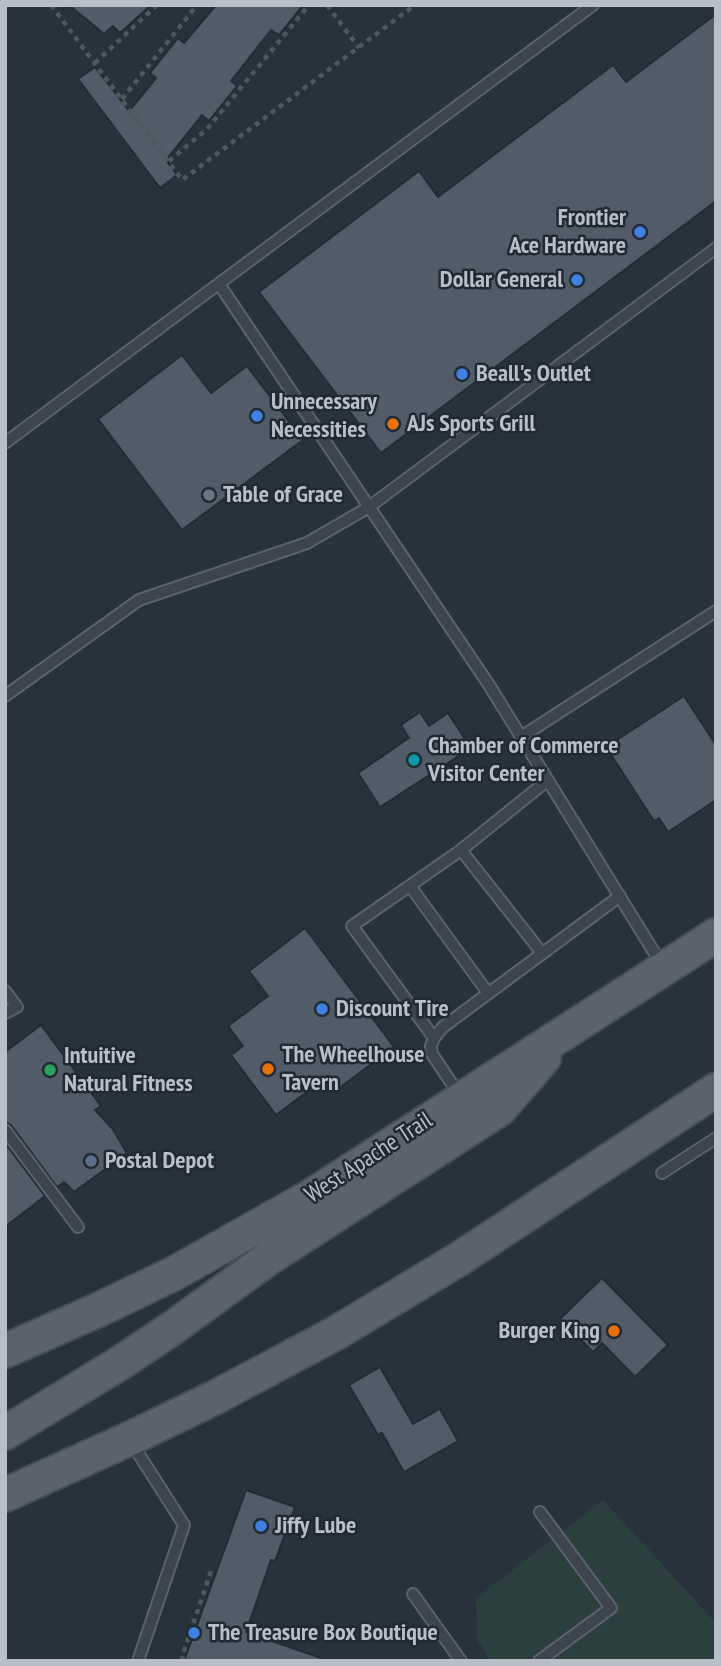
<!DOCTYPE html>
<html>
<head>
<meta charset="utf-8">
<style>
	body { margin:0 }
	#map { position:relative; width:721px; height:1666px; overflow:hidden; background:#28323d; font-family:"PT Sans Narrow",sans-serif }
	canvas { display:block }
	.frame { position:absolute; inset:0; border:7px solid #b8bfc8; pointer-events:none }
</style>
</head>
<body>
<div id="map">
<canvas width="721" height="1666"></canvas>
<div class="frame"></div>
</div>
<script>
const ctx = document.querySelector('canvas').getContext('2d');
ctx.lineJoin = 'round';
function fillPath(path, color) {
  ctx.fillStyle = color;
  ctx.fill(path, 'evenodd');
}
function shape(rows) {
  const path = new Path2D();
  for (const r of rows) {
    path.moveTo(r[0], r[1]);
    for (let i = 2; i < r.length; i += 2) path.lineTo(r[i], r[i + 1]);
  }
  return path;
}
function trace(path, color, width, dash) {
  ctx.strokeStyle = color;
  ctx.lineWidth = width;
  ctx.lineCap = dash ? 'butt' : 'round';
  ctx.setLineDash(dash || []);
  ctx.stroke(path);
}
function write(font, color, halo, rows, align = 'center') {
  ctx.font = font + ' "PT Sans Narrow",sans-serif';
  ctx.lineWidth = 5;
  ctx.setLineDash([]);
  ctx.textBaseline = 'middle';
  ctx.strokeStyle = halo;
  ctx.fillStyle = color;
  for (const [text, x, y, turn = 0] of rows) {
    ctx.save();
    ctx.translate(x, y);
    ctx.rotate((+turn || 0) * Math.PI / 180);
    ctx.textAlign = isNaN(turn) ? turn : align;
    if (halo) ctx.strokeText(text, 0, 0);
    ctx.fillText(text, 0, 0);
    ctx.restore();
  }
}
const green = shape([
	[603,1500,716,1623,716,1661,491,1661,477,1640,476,1598]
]);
const building = shape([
	[69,5,151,5,120,33,113,26,104,34,69,5],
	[216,5,303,5,279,35,271,30,231,81,237,86,209,121,202,115,166,160,177,175,160,188,78,79,95,67,129,111,156,78,150,73,178,38,184,43,216,5],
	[716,14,716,201,381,453,259,292,419,171,438,197,613,65,626,82,716,14],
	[182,355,211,393,247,366,303,440,182,530,98,419,182,355],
	[684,696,716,745,716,800,668,832,659,818,654,821,606,747,684,696],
	[420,712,429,726,448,713,471,748,380,807,358,773,409,738,401,725,420,712],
	[305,928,394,1047,338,1089,328,1076,276,1115,231,1055,243,1046,228,1026,268,996,249,971,305,928],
	[41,1025,101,1106,95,1110,112,1128,127,1153,74,1192,64,1182,57,1187,11,1125,5,1122,5,1052,41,1025],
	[5,1143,45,1196,5,1227,5,1143],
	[602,1278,668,1345,635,1377,602,1343,593,1352,560,1319,602,1278],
	[380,1367,413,1424,440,1409,458,1441,404,1472,382,1433,378,1435,349,1385,380,1367],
	[246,1490,295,1507,275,1561,271,1560,246,1632,321,1658,320,1661,184,1661,246,1490]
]);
const path = shape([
	[51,5,182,180,415,5],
	[327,5,359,48],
	[95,63,157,5],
	[122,99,197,5],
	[169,161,207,129,309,5],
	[184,1661,182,1657,211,1571]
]);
const lane = shape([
	[219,284,489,685,662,965],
	[5,443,593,5],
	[5,696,139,600,307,543,369,507,716,248],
	[521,737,716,611],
	[410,886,488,993],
	[542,953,461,850,548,780],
	[5,991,17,1007,5,1013],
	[434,1038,352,926,461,850],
	[460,1096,432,1054,431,1046,434,1038,443,1027,620,896],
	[5,1130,78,1227],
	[662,1173,716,1138],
	[131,1442,184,1525,138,1661],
	[413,1594,461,1661],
	[539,1661,611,1608,540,1512]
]);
const primary = shape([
	[5,1351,98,1310,173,1274,308,1198,716,935],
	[5,1433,117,1365,171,1329,269,1258,500,1109,544,1058],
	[5,1495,129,1439,214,1398,336,1333,459,1259,716,1090]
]);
const markers = [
	[640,232,7,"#3f7fe0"],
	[577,280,7,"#3f7fe0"],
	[462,374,7,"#3f7fe0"],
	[257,416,7,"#3f7fe0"],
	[393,424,7,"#e8710a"],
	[209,495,7,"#6b7280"],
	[414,760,7,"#0f9aa8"],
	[322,1009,7,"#3f7fe0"],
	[268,1069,7,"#e8710a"],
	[50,1070,7,"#2e9e5b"],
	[91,1161,7,"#5c6f8a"],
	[614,1331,7,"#e8710a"],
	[261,1526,7,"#3f7fe0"],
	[194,1633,7,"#3f7fe0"]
];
const poiNames = [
	["Frontier",626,218,"right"],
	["Ace Hardware",626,246,"right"],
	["Dollar General",563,280,"right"],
	["Beall's Outlet",476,374],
	["Unnecessary",271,402],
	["Necessities",271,430],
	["AJs Sports Grill",407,424],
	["Table of Grace",223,495],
	["Chamber of Commerce",428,746],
	["Visitor Center",428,774],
	["Discount Tire",336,1009],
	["The Wheelhouse",282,1055],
	["Tavern",282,1083],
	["Intuitive",64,1056],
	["Natural Fitness",64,1084],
	["Postal Depot",105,1161],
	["Burger King",600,1331,"right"],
	["Jiffy Lube",275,1526],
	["The Treasure Box Boutique",208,1633]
];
const streetNames = [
	["West Apache Trail",369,1158,-33]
];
fillPath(green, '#2b3f3f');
fillPath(building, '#525b68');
trace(building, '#232b35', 2);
trace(lane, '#5a626b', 14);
trace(primary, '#454d57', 37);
trace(path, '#4a5b5d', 4.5, [5, 5]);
trace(lane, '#3c444e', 10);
trace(primary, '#5a636d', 33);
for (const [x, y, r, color] of markers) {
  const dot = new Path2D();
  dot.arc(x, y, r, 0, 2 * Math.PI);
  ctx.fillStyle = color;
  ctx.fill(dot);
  trace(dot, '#212933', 2.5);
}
write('bold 24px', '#b8bfc8', '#212933', poiNames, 'left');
write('24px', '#b8bfc8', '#212933', streetNames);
</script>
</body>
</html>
